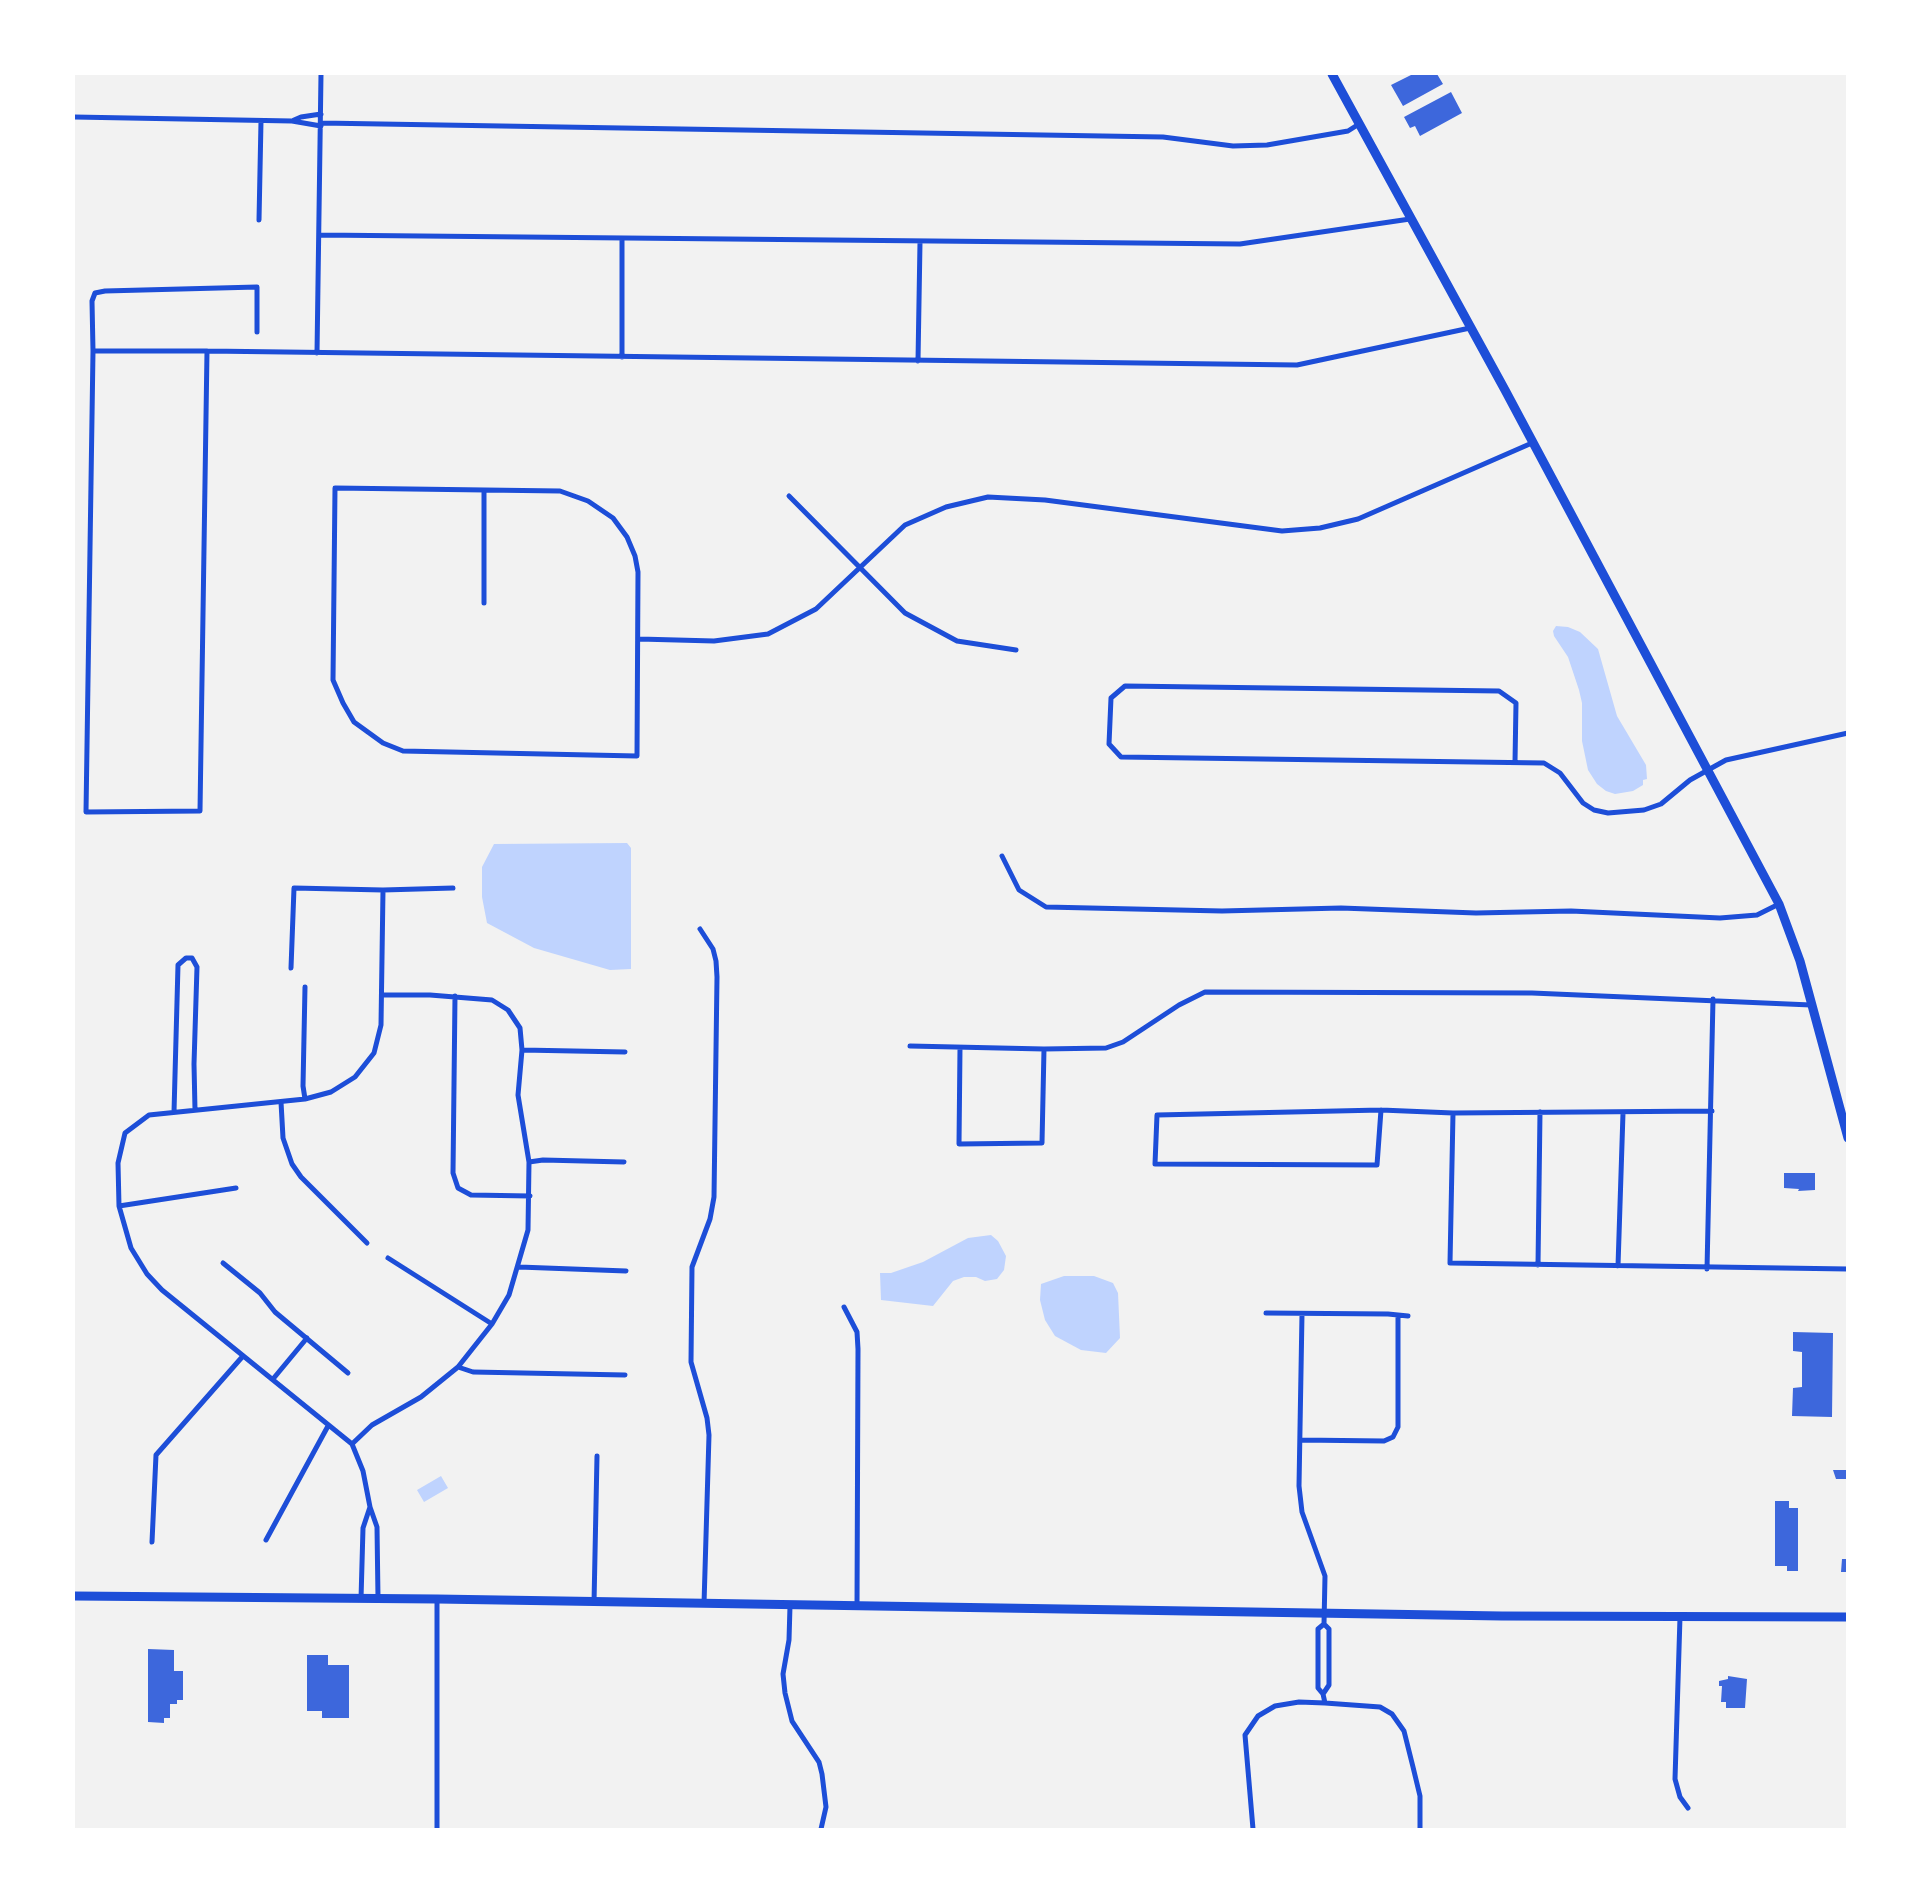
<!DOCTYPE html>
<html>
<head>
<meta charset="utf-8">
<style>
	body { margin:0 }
	#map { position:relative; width:1921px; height:1903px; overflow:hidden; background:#f2f2f2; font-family:"Varela Round",sans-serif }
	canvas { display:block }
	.frame { position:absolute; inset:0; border:75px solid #fff; pointer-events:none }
</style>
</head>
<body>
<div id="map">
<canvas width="1921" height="1903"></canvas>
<div class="frame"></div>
</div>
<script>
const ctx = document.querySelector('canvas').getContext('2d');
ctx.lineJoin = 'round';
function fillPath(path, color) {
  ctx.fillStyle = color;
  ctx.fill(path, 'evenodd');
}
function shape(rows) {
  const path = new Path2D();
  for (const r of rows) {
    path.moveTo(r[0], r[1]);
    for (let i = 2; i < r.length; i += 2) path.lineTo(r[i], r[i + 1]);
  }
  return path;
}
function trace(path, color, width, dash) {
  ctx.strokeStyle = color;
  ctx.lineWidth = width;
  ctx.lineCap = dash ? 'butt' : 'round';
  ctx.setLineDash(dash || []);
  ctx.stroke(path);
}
const water = shape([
	[1556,626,1568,627,1580,632,1598,649,1617,716,1646,765,1647,779,1643,780,1643,785,1633,791,1615,794,1606,791,1597,784,1588,770,1582,741,1582,703,1579,690,1568,657,1554,636,1553,631],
	[627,843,631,848,631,969,610,970,534,948,487,923,482,897,482,867,494,844],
	[991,1235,998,1241,1006,1256,1004,1270,997,1279,985,1281,976,1277,964,1277,953,1281,933,1306,881,1300,880,1273,891,1273,923,1262,968,1238],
	[1064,1276,1094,1276,1113,1283,1118,1293,1120,1338,1106,1353,1081,1350,1055,1336,1045,1320,1040,1300,1041,1284],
	[441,1476,448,1488,424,1502,417,1490]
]);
const building = shape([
	[1413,74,1437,74,1443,84,1403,106,1391,85],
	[1451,92,1462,113,1420,136,1415,126,1410,128,1404,117],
	[1784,1173,1815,1173,1815,1190,1798,1191,1799,1189,1784,1188],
	[1793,1332,1833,1333,1832,1417,1792,1416,1793,1388,1802,1387,1802,1352,1793,1351],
	[1833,1470,1848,1470,1848,1479,1836,1479],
	[1775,1501,1789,1501,1789,1508,1798,1508,1798,1571,1787,1571,1787,1566,1775,1566],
	[1842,1559,1848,1559,1848,1572,1841,1572],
	[148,1649,174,1650,174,1671,183,1671,183,1700,177,1700,177,1704,170,1704,170,1718,164,1718,164,1723,148,1722],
	[307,1655,328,1655,328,1665,349,1665,349,1718,322,1718,322,1711,307,1711],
	[1728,1676,1747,1679,1745,1708,1726,1708,1726,1702,1721,1702,1722,1686,1719,1686,1719,1681,1728,1679]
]);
const minor = shape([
	[74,117,292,121,321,126],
	[294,120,301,117,321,114],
	[321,123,1163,137,1233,146,1267,145,1348,131,1359,124],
	[259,220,261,121],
	[319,235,1240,244,1410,219],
	[93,351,207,351,1297,365,1470,328],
	[207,351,200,811,86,812,93,351,92,301,95,293,105,291,257,287,257,332],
	[317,353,321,74],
	[622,357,622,239],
	[918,361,920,242],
	[335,488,560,491,588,501,613,518,627,537,635,556,638,572,637,756,403,751,383,743,354,722,343,703,333,680,335,488],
	[789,496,905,613,957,641,1016,650],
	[484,603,484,492],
	[639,639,714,641,768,634,816,609,905,525,946,507,988,497,1045,500,1282,531,1320,528,1358,519,1532,443],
	[1515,762,1516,703,1499,691,1125,686,1111,698,1109,744,1121,757,1544,763,1560,773,1583,803,1594,810,1608,813,1644,810,1661,804,1690,780,1726,760,1848,733],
	[1002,856,1019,890,1046,907,1222,911,1341,908,1476,913,1571,911,1720,918,1757,915,1779,904],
	[700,929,713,949,716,961,717,977,714,1197,710,1219,692,1267,691,1362,707,1418,709,1435,704,1604],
	[291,968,294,888,383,890,453,888],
	[305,987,303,1086,305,1099],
	[382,995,430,995,492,1000,508,1010,520,1028,522,1050,518,1095,529,1162,528,1230,509,1295,492,1324,458,1367],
	[455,996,453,1173,458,1188,471,1195,530,1196],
	[910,1046,1044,1049,1042,1143,959,1144,960,1048],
	[1044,1049,1106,1048,1123,1042,1179,1005,1205,992,1532,993,1811,1005],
	[522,1050,625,1052],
	[281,1102,283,1138,292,1164,301,1177,367,1243],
	[1381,1110,1377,1165,1155,1164,1157,1115,1381,1110,1453,1113,1712,1111],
	[174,1112,178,965,186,958,192,958,197,967,194,1064,195,1110],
	[1453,1113,1450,1263,1848,1269],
	[529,1162,543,1160,624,1162],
	[119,1206,236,1188],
	[388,1258,492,1324],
	[223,1263,260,1293,275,1312,348,1373],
	[1538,1265,1540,1112],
	[1618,1266,1623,1113],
	[519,1267,626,1271],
	[1707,1269,1713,999],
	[844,1307,857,1332,858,1349,857,1607],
	[1266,1313,1388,1314,1408,1316],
	[1302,1314,1299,1486,1302,1512,1325,1576,1324,1624,1318,1629,1318,1688,1323,1694,1325,1703,1380,1707,1392,1714,1404,1731,1413,1767,1420,1796,1420,1829],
	[273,1379,307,1338],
	[1300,1440,1384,1441,1393,1437,1398,1427,1398,1316],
	[352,1444,372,1425,421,1397,458,1367,473,1372,625,1375],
	[266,1540,328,1426],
	[152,1542,156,1455,243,1356],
	[378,1598,377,1527,370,1507,363,1471,352,1444,162,1290,147,1274,131,1248,119,1206,118,1163,125,1133,149,1115,305,1099,331,1092,355,1077,374,1053,381,1025,383,890],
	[361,1599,363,1528,370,1507],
	[437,1599,437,1829],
	[594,1603,597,1456],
	[790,1606,789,1640,783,1674,785,1693,792,1721,819,1762,822,1774,826,1807,821,1829],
	[1680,1617,1675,1779,1680,1797,1688,1808],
	[1323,1694,1329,1685,1329,1629,1324,1624],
	[1253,1829,1245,1735,1258,1716,1275,1706,1299,1702,1325,1703]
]);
const primary = shape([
	[1332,74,1505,390,1779,904,1800,961,1848,1138],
	[74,1596,437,1599,1502,1616,1848,1617]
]);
fillPath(water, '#bfd3fe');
fillPath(building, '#3d67dc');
trace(minor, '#1d4ed8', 5);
trace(primary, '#1d4ed8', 9);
</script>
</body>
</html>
